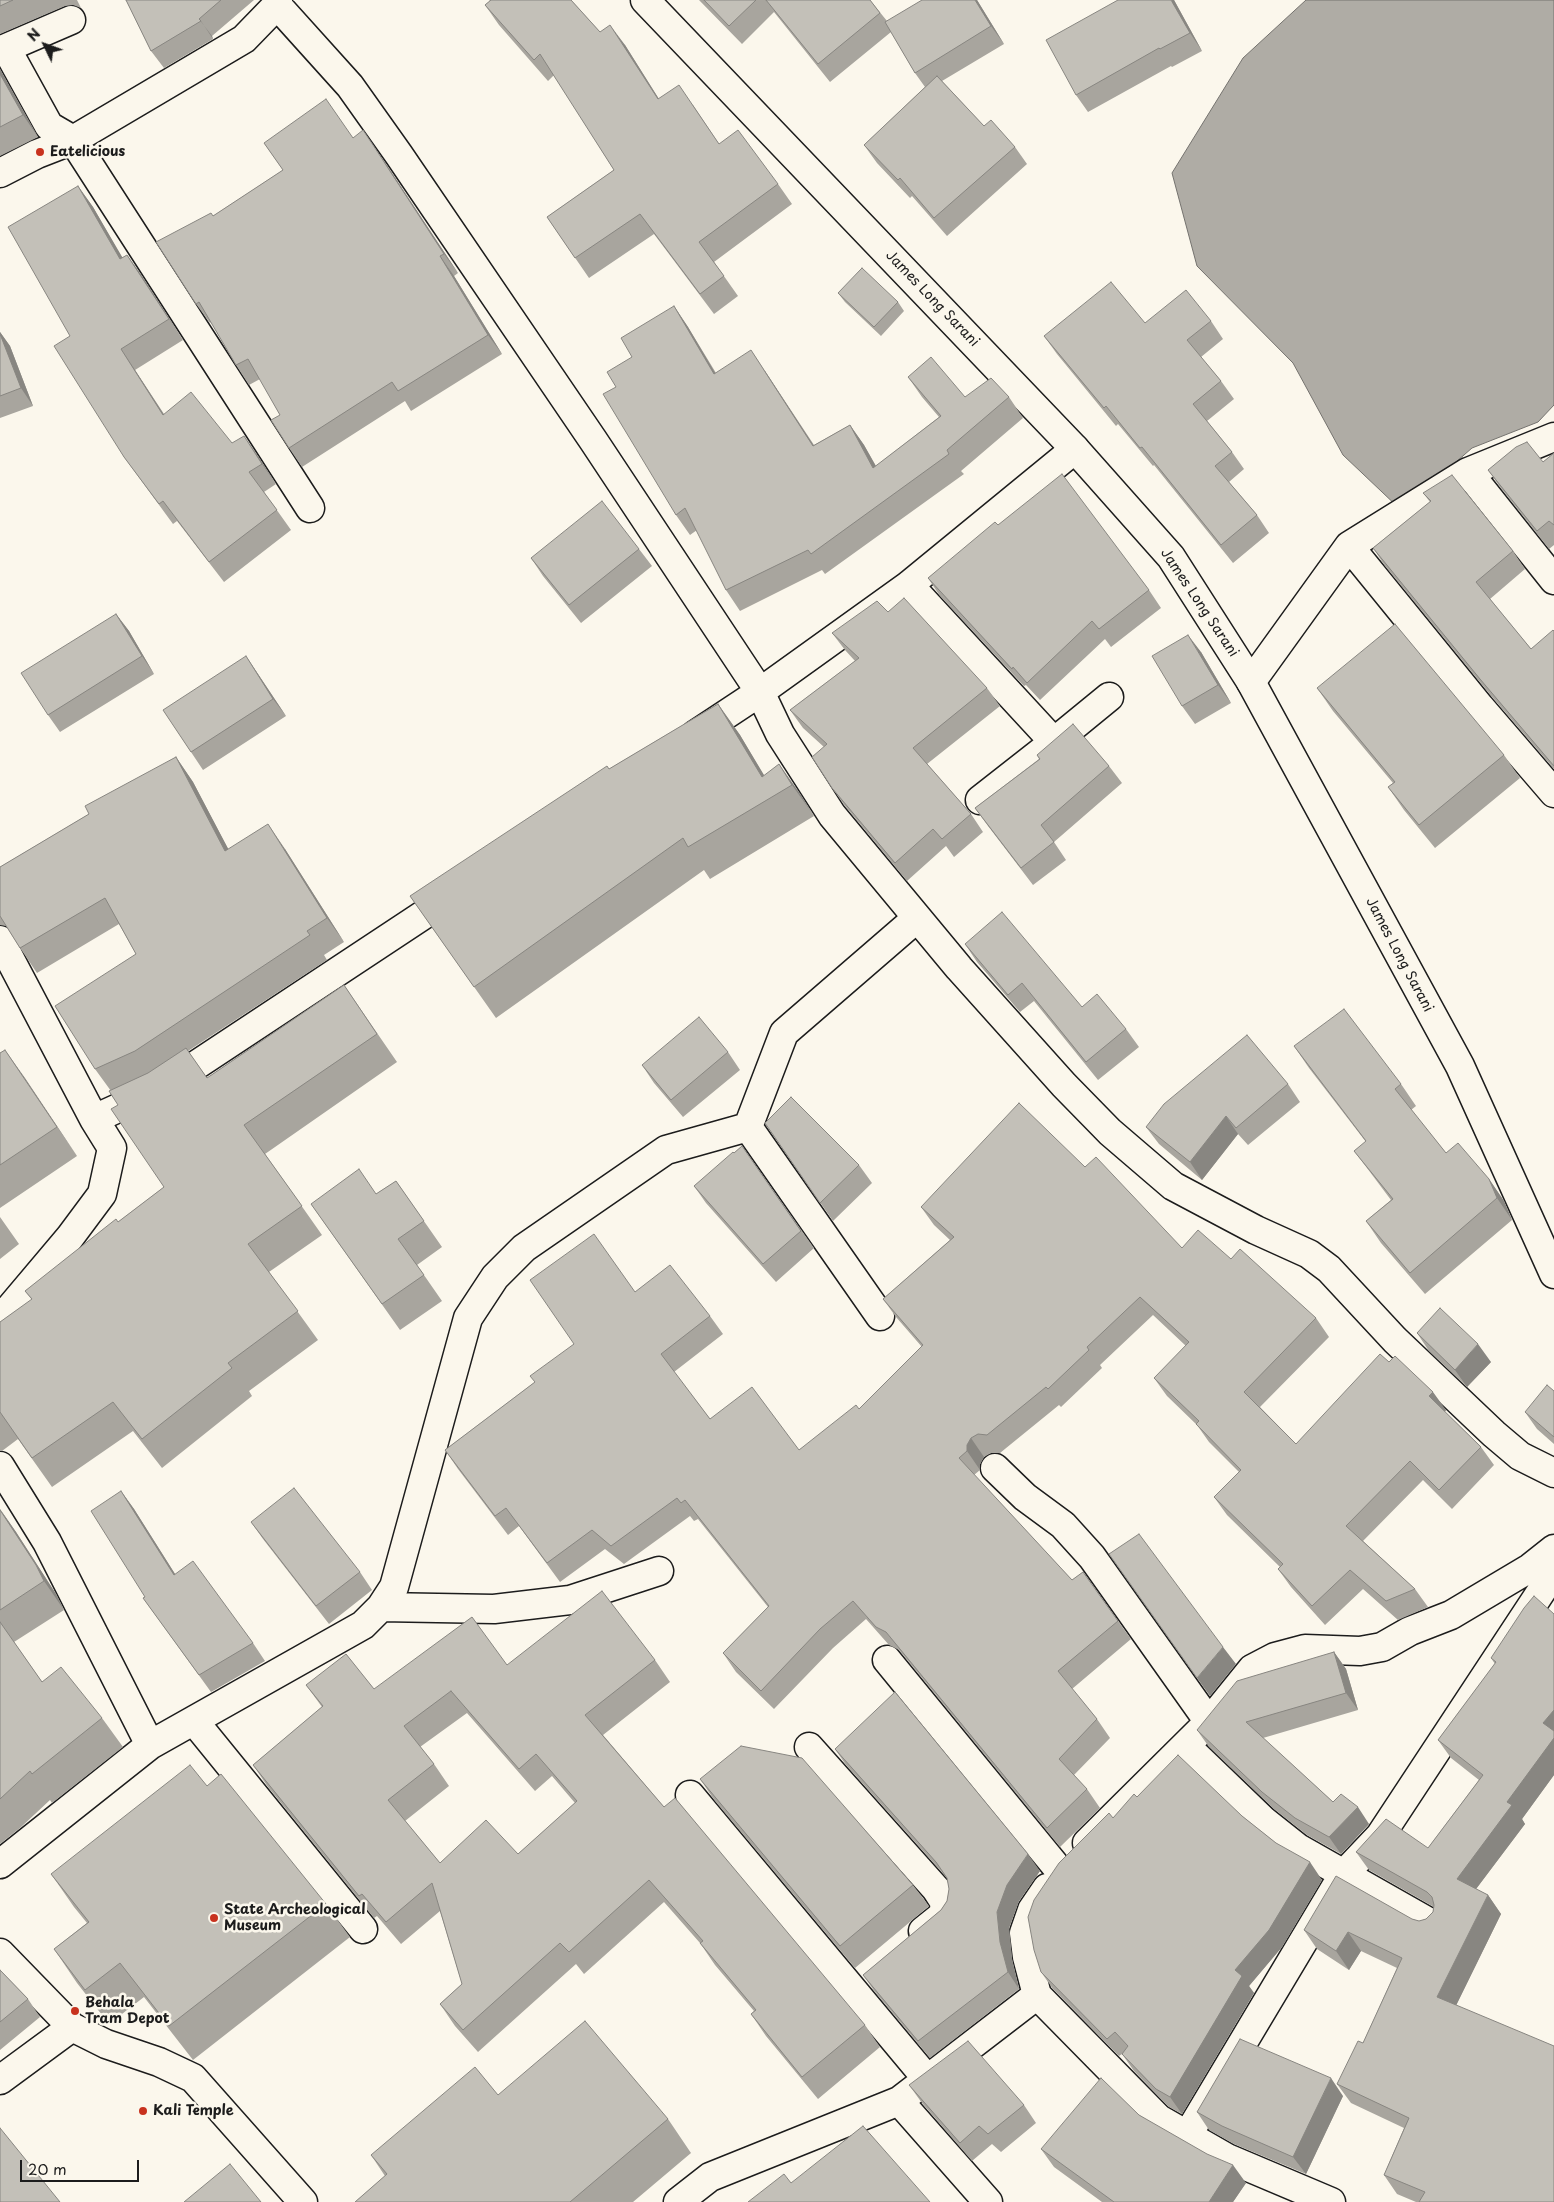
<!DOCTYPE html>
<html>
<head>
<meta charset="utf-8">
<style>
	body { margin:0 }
	#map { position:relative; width:1554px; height:2202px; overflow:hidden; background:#fbf7ec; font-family:"Playpen Sans",sans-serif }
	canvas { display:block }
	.north { position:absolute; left:20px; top:20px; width:50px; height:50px; -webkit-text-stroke:4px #fbf7ec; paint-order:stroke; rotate:312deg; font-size:14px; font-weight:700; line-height:20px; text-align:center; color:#1c1c1c }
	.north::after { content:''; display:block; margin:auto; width:18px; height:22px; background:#1c1c1c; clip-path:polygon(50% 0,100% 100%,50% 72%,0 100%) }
	.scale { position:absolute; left:20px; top:2160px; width:119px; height:22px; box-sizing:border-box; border:2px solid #1c1c1c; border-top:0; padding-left:6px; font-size:15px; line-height:18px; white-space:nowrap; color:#1c1c1c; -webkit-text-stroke:4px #fbf7ec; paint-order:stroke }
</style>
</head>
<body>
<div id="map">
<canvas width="1554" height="2202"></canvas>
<div class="north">N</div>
<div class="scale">20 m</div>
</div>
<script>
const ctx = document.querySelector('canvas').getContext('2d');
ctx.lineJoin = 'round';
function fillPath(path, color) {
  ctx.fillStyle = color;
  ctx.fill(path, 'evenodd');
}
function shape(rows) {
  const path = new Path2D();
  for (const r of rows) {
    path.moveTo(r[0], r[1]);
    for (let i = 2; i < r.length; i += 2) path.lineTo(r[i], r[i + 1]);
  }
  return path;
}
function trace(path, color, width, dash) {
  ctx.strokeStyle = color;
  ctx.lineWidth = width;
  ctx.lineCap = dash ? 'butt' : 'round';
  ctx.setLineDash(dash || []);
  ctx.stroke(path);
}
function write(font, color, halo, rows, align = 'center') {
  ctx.font = font + ' "Playpen Sans",sans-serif';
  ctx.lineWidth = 5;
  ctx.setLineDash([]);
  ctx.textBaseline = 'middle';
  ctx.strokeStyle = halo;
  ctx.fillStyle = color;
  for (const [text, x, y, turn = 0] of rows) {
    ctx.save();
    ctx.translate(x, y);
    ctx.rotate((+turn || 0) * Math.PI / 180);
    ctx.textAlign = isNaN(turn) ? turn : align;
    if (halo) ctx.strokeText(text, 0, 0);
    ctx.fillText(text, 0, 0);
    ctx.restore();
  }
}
const water = shape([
	[1306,0,1554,0,1554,405,1538,422,1472,448,1401,510,1343,455,1293,363,1197,266,1172,173,1243,58,1306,0]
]);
const minor = shape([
	[277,5,350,86,399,155,593,440,760,692,780,734,832,815,959,968,1064,1085,1110,1132,1173,1186,1256,1230,1309,1254,1329,1269,1395,1340,1494,1434,1520,1456,1554,1473],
	[71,20,6,48,49,126,73,140,310,508],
	[0,173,37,154,73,140,244,39,277,5,278,0],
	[1468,472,1554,580],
	[1349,546,1480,707,1554,793],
	[909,585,1054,742,980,800],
	[1251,682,1349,546,1468,472,1554,437],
	[695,735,760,692,909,585,1075,449],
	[1054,742,1109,697],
	[0,940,94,1119,112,1148,102,1194,70,1237,0,1320],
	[94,1119,160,1089,455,894],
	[748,1127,880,1316],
	[0,1466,47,1542,150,1745],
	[995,1468,1025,1497,1063,1525,1092,1557,1209,1722],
	[381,1607,494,1609,570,1600,659,1571],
	[887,1660,1059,1870],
	[194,1721,363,1929],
	[1186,1746,1264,1821,1298,1848,1432,1924],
	[809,1747,936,1889,945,1903,943,1915,923,1931],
	[690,1795,928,2080],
	[1087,1843,1209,1722,1252,1669,1275,1657,1305,1649,1360,1651,1382,1647,1410,1631,1451,1615,1530,1568,1554,1549],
	[0,1864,150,1745,363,1625,381,1607,394,1587,468,1318,495,1277,524,1248,666,1150,748,1127,784,1033,917,918],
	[1047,1888,1032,1910,1024,1933,1027,1957,1037,1995,1159,2119,1227,2158,1331,2202],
	[0,1953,72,2027,106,2044,159,2062,193,2078,303,2202],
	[0,2080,72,2027],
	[899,2101,988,2202],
	[1187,2136,1343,1875,1380,1836,1554,1572],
	[678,2202,710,2177,899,2101,1037,1995]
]);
const major = shape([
	[645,0,1075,449,1171,557,1251,682,1460,1066,1554,1274]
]);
const wall = shape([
	[0,0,77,0,81,8,73,5,65,6,0,34],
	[126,0,254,0,212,36,213,39,164,68,151,51],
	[489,0,571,0,600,32,625,45,659,99,693,105,719,144,778,184,792,204,714,262,738,296,714,314,654,234,589,278,547,217,614,170,554,75,548,81,499,25,485,5,490,1],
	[699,0,870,0,887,21,977,0,1004,44,942,81,984,126,1015,147,1027,164,947,236,912,196,910,198,877,163,864,145,925,87,915,73,891,32,830,82,774,12,742,44],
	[1174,0,1202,51,1172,67,1171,66,1088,112,1076,95],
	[0,69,38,137,0,156],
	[353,137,386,164,458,273,454,276,502,354,411,411,405,401,302,467,289,448,280,415,260,379,249,385,236,365,211,322,210,323,196,304,213,216,283,170,264,143],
	[78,186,93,207,122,258,127,255,142,276,183,340,135,370,164,414,232,443,258,456,276,484,264,492,291,530,224,582,177,521,173,524,124,457,70,336],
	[838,293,898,302,904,311,881,336,845,302],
	[674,306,688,327,716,373,765,371,814,445,850,425,864,445,876,466,939,417,922,397,908,377,965,397,1009,397,1023,418,961,471,964,474,825,574,822,570,740,611,726,590,697,530,690,535,676,515,616,387,632,357],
	[1211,321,1223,339,1201,357,1221,381,1234,399,1207,421,1232,452,1244,469,1229,482,1257,515,1269,533,1233,563,1154,465,1153,466,1118,424,1116,426,1057,354,1044,336,1145,323],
	[0,332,10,346,33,406,0,418],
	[1554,453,1554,545,1549,549,1500,487,1488,470,1543,462],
	[1423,493,1513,551,1525,569,1490,599,1531,649,1554,631,1554,769,1492,697,1385,566,1373,548,1430,502],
	[998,525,1149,590,1161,608,1111,647,1105,639,1040,700,1026,685,1024,686,940,596,928,578],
	[639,549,652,566,581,623,543,576,531,558],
	[888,612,987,688,1000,706,927,764,971,814,983,832,954,857,946,846,907,881,845,806,832,788,824,747,803,728,790,710,855,661,845,650,832,633],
	[116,614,129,631,154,674,60,732,48,715],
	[1201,652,1231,703,1195,724,1182,706],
	[246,656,286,716,203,770,191,752],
	[1317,688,1504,755,1520,778,1435,848,1404,810,1388,787,1393,783,1333,711],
	[718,704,740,735,764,776,779,764,814,816,710,879,704,870,496,1018,410,896,609,769],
	[1037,755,1109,766,1122,783,1054,842,1066,860,1033,885,988,826,975,808,1039,759],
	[176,757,193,782,228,849,285,849,344,942,324,955,327,960,188,1051,207,1078,344,985,397,1062,265,1154,322,1235,269,1272,318,1340,249,1391,252,1396,162,1468,133,1431,52,1487,18,1439,2,1451,0,1451,0,1322,32,1300,25,1291,118,1222,164,1187,111,1091,95,1069,136,954,119,924,37,973,20,948,6,926,0,925,0,867,89,814],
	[965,944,1082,1007,1126,1029,1139,1047,1098,1080,1034,1001,1020,1012,977,962],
	[1294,1046,1401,1084,1416,1106,1411,1110,1446,1153,1489,1179,1504,1201,1512,1220,1425,1294,1381,1243,1366,1221,1391,1200,1370,1172,1354,1151,1366,1142,1309,1068],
	[5,1050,77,1156,0,1208,0,1053],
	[728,1052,740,1070,683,1117,654,1083,642,1065],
	[1288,1084,1300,1102,1248,1145,1238,1134,1202,1180,1159,1144,1146,1127],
	[765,1123,859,1165,872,1183,833,1221],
	[742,1146,814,1248,776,1282,706,1203,694,1186,734,1153],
	[1085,1167,1182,1248,1231,1259,1316,1318,1329,1337,1260,1407,1296,1444,1389,1362,1446,1410,1445,1412,1481,1447,1494,1465,1452,1509,1423,1480,1363,1541,1415,1589,1428,1607,1398,1620,1363,1589,1325,1625,1291,1587,1278,1569,1280,1567,1227,1515,1214,1497,1239,1472,1209,1442,1197,1425,1167,1396,1154,1378,1186,1346,1153,1315,1100,1365,1102,1368,1061,1407,1059,1405,1000,1453,991,1453,984,1457,980,1464,980,1470,974,1475,1072,1580,1083,1572,1131,1639,1072,1689,1097,1719,1110,1738,1074,1775,1087,1789,1100,1808,1060,1847,899,1650,889,1645,866,1619,833,1648,774,1709,736,1672,723,1653,768,1607,698,1519,694,1521,690,1516,624,1564,605,1549,560,1582,519,1526,508,1535,458,1469,445,1450,535,1382,574,1344,635,1292,710,1316,723,1334,674,1372,710,1419,799,1450,859,1409,922,1347,896,1317,883,1299,950,1240,934,1225,921,1207],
	[396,1181,442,1247,417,1265,442,1301,400,1330,311,1204,376,1194],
	[0,1217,19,1244,0,1259],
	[1417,1333,1491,1362,1467,1387,1429,1351],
	[1554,1391,1554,1444,1537,1429,1525,1412],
	[121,1491,134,1509,175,1574,253,1643,265,1661,211,1692,143,1598,145,1597],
	[0,1509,16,1532,56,1594,64,1610,14,1642,42,1682,102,1718,123,1747,52,1803,50,1800,20,1828,0,1844],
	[251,1522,360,1572,372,1590,329,1624,263,1539],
	[1554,1614,1554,1775,1522,1819,1525,1824,1476,1889,1488,1895,1501,1914,1456,2005,1554,2202,1416,2202,1397,2194,1384,2175,1404,2128,1351,2103,1337,2084,1363,2043,1397,1968,1361,1951,1349,1970,1317,1949,1304,1930,1412,1919,1419,1921,1426,1919,1433,1912,1434,1907,1369,1870,1356,1852,1428,1848,1479,1780,1451,1758,1438,1740,1495,1664,1491,1658],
	[1334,1652,1346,1669,1358,1710,1263,1738,1333,1802,1369,1824,1341,1854,1307,1835,1274,1809,1209,1747,1197,1730],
	[655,1660,670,1682,603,1735,664,1807,865,2025,880,2047,818,2099,766,2036,751,2014,754,2011,715,1965,700,1943,664,1902,584,1974,576,1964,478,2052,455,2026,440,2004,462,1984,440,1911,401,1944,377,1916,374,1918,268,1787,253,1765,322,1707,306,1685,374,1689,507,1665],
	[467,1713,535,1791,552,1776,575,1803,518,1854,440,1863,405,1821,449,1786,434,1764,420,1747],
	[835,1749,1040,1871,1019,1901,1009,1928,1012,1959,1019,1989,930,2058,875,1992,863,1975,941,1910,947,1901,949,1889,947,1878,846,1765],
	[700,1779,913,1885,929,1906,855,1968,715,1801],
	[207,1786,326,1904,350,1937,193,2060,144,1997,109,2024,77,1983,54,1949,87,1923,74,1907,51,1874],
	[1137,1797,1242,1816,1322,1880,1282,1947,1249,1986,1254,1993,1182,2114,1169,2107,1134,2071,1122,2054,1119,2056,1053,1989,1041,1972,1113,1818],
	[0,1970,28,1999,40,2017,0,2050],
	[909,2085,1024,2105,1036,2123,1001,2152,992,2144,972,2161,922,2103],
	[498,2095,668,2119,691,2153,633,2202,355,2202,385,2176,371,2155],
	[1343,2096,1306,2174,1234,2144,1209,2130,1197,2112],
	[1139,2115,1246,2183,1233,2202,1102,2202,1054,2167,1041,2149]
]);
const shadedWall = shape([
	[975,0,977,0,1004,44,991,26],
	[1171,0,1174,0,1202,51,1190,33],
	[199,19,212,36,213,39,201,21],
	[610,25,625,45,672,120,658,99],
	[0,69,38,137,23,115,0,74],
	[373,145,386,164,458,273,444,254],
	[78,186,93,207,135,279,120,259],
	[127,255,142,276,183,340,169,319],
	[440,256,454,276,502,354,488,335],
	[674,306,688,327,728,395,714,374],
	[0,332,10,346,33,406,21,388,0,334],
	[121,349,135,370,177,435,163,415],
	[751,350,765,371,827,466,813,446],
	[850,425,864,445,888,488,873,468],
	[244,436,258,456,276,484,262,464],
	[116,614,129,631,154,674,142,656],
	[1188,635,1201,652,1231,703,1218,685],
	[246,656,286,716,273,699],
	[718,704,740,735,776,795,762,777],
	[176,757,193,782,242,875,225,851],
	[779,764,801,795,814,816,792,785],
	[268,824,285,849,344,942,327,918],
	[5,1050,25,1078,77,1156,57,1127],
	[1226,1116,1238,1134,1202,1180,1190,1162],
	[1489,1179,1504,1201,1512,1220,1497,1198],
	[1478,1344,1491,1362,1467,1387,1455,1370],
	[1433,1392,1446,1410,1442,1415,1429,1396],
	[971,1438,984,1457,980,1464,980,1470,967,1451,967,1445],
	[121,1491,134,1509,187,1593,174,1575],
	[0,1509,16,1532,56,1594,64,1610,44,1581],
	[1223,1647,1236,1664,1210,1696,1197,1678],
	[1334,1652,1346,1669,1358,1710,1346,1693],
	[1554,1710,1554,1775,1522,1819,1525,1824,1470,1897,1457,1879,1543,1723],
	[1358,1807,1369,1824,1341,1854,1329,1837],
	[1028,1854,1040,1871,1019,1901,1009,1928,1012,1959,1019,1989,1008,1972,1000,1942,997,1912,1007,1885],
	[1310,1862,1322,1880,1282,1947,1249,1986,1254,1993,1182,2114,1170,2097,1235,1970],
	[1488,1895,1501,1914,1451,2016,1437,1997],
	[1348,1932,1361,1951,1349,1970,1336,1951],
	[1331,2078,1343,2096,1306,2174,1293,2157],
	[1233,2165,1246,2183,1233,2202,1209,2202]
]);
const building = shape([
	[0,0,13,0,0,6,0,0],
	[126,0,221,0,199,19,201,21,151,51,126,0],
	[491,0,571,0,600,32,610,25,658,99,679,85,719,144,738,130,778,184,699,242,724,276,700,294,640,214,575,258,547,217,614,170,540,54,534,60,485,5,491,0],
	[704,0,756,0,729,26,704,0],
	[766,0,870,0,880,13,818,64,766,0],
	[922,0,975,0,991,26,915,73,885,22,922,0],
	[1118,0,1171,0,1190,33,1160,49,1159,48,1076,95,1046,40,1118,0],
	[0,74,23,115,0,127,0,74],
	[937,76,984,126,991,120,1015,147,934,218,900,178,898,180,864,145,937,76],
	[326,99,353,138,363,130,373,145,444,254,440,256,488,335,398,391,392,382,289,448,271,420,280,415,248,359,236,365,199,302,196,304,156,242,211,213,213,216,283,170,264,143,326,99],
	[78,186,120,259,127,255,169,319,121,349,163,415,191,392,232,443,244,436,262,464,249,472,277,510,209,562,163,501,159,504,124,457,54,346,70,336,8,227,78,186],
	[862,268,898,302,874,327,838,293,862,268],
	[1111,282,1145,323,1186,290,1211,321,1187,340,1221,381,1193,404,1232,452,1215,466,1257,515,1221,545,1142,447,1140,448,1106,406,1104,408,1044,336,1111,282],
	[674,306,714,374,751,350,813,446,850,425,873,468,941,416,908,377,931,357,965,397,991,378,1009,397,947,450,949,454,811,554,808,550,726,590,685,508,676,515,603,394,616,387,607,372,632,357,621,338,674,306],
	[0,334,21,388,0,396,0,334],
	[1527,442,1543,462,1554,453,1554,525,1549,521,1537,531,1488,470,1516,447,1527,442],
	[1062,474,1149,590,1099,629,1092,621,1027,683,1013,667,1012,669,928,578,995,522,998,525,1062,474],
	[1452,475,1513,551,1476,582,1531,649,1553,630,1554,631,1554,766,1480,679,1373,548,1431,501,1423,493,1452,475],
	[602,501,639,549,569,605,531,558,602,501],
	[904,598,987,688,913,748,971,814,942,839,933,829,895,863,832,788,812,757,827,744,790,710,859,658,832,633,877,601,888,612,904,598],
	[116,614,142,656,48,715,21,673,116,614],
	[1395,624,1504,755,1419,825,1388,787,1395,782,1317,688,1395,624],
	[1188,635,1218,685,1182,706,1152,656,1188,635],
	[246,656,273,699,191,752,163,710,246,656],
	[718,704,762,777,779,764,792,785,688,847,683,838,474,987,410,896,607,766,609,769,718,704],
	[1073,724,1109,766,1041,825,1054,842,1021,868,975,808,1040,759,1037,755,1073,724],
	[176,757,225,851,268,824,327,918,307,931,310,935,135,1051,95,1069,55,1006,136,954,105,898,20,948,0,916,0,867,89,814,85,806,176,757],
	[1002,912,1082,1007,1097,994,1126,1029,1086,1062,1022,983,1008,995,965,944,1002,912],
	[344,985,377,1034,244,1125,302,1206,248,1244,298,1311,228,1363,232,1368,142,1439,113,1402,32,1458,0,1412,0,1322,32,1299,25,1291,116,1219,118,1222,164,1187,111,1109,118,1105,109,1091,148,1073,186,1048,207,1078,344,985],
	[1344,1009,1401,1084,1395,1089,1446,1153,1458,1143,1489,1179,1497,1198,1410,1273,1366,1221,1393,1199,1354,1151,1366,1141,1294,1046,1344,1009],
	[699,1017,728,1052,671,1100,642,1065,699,1017],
	[1247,1035,1288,1084,1236,1128,1226,1116,1190,1162,1146,1127,1164,1104,1247,1035],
	[5,1050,57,1127,0,1165,0,1053,5,1050],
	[791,1097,859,1165,820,1203,765,1123,791,1097],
	[1019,1103,1085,1167,1096,1157,1182,1248,1198,1230,1231,1259,1240,1249,1316,1318,1244,1392,1296,1444,1380,1354,1389,1362,1395,1356,1433,1392,1429,1396,1481,1447,1439,1490,1410,1461,1346,1526,1415,1589,1386,1601,1350,1570,1312,1606,1278,1569,1283,1564,1214,1497,1241,1470,1196,1424,1199,1421,1154,1378,1189,1342,1140,1297,1087,1347,1089,1350,1048,1389,1046,1387,987,1435,978,1434,971,1438,967,1445,967,1451,959,1458,1072,1580,1083,1572,1118,1621,1058,1671,1097,1719,1059,1759,1087,1789,1047,1828,886,1632,876,1627,853,1601,820,1629,761,1691,723,1653,769,1606,685,1500,681,1503,677,1498,611,1546,592,1530,547,1563,506,1508,495,1516,445,1450,535,1382,530,1376,574,1344,530,1280,594,1234,635,1292,670,1265,710,1316,661,1354,710,1419,752,1387,799,1450,856,1405,859,1409,923,1345,883,1299,954,1237,921,1207,1019,1103],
	[742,1146,801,1231,763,1264,694,1186,733,1152,734,1153,742,1146],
	[359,1169,376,1194,396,1181,424,1221,398,1239,424,1275,382,1304,311,1204,359,1169],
	[1440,1308,1478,1344,1455,1370,1417,1333,1440,1308],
	[1547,1385,1554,1391,1554,1437,1525,1412,1547,1385],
	[294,1488,360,1572,316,1606,251,1522,294,1488],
	[121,1491,174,1575,193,1561,253,1643,199,1675,143,1598,145,1597,91,1511,121,1491],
	[0,1510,36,1565,44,1581,0,1610,0,1510],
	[1139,1534,1223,1647,1197,1678,1109,1554,1139,1534],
	[602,1591,655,1660,585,1715,664,1807,675,1798,865,2025,802,2077,751,2014,756,2010,700,1943,703,1941,649,1880,569,1952,560,1943,463,2030,440,2004,462,1984,432,1883,386,1922,362,1894,359,1896,253,1765,323,1706,306,1685,346,1654,374,1689,472,1617,507,1665,602,1591],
	[451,1691,519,1769,536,1754,577,1801,518,1854,486,1820,440,1863,388,1800,434,1764,404,1726,451,1691],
	[1534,1596,1554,1614,1554,1710,1543,1723,1554,1731,1554,1738,1507,1802,1512,1805,1457,1879,1488,1895,1437,1997,1554,2046,1554,2202,1419,2202,1425,2192,1384,2175,1409,2118,1337,2084,1358,2041,1363,2043,1402,1958,1348,1932,1336,1951,1304,1930,1336,1876,1412,1919,1419,1921,1426,1919,1433,1912,1434,1905,1432,1897,1427,1892,1356,1852,1386,1819,1428,1848,1483,1775,1438,1740,1496,1662,1491,1658,1524,1608,1534,1596],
	[0,1622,42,1682,61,1667,102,1718,32,1774,30,1771,0,1799,0,1622],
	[1334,1652,1346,1693,1246,1722,1333,1802,1341,1794,1358,1807,1329,1837,1295,1818,1262,1792,1197,1730,1237,1681,1334,1652],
	[895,1692,1028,1854,1007,1885,997,1912,1000,1942,1008,1972,918,2041,863,1975,941,1910,947,1901,949,1889,947,1878,936,1862,835,1749,895,1692],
	[741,1746,802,1758,913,1885,840,1946,700,1779,741,1746],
	[1178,1755,1242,1816,1276,1843,1310,1862,1269,1930,1235,1970,1242,1976,1170,2097,1156,2089,1122,2054,1128,2046,1115,2032,1107,2039,1041,1972,1034,1950,1028,1917,1034,1900,1059,1863,1109,1813,1113,1818,1134,1794,1137,1797,1178,1755],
	[190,1765,207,1786,221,1774,326,1904,169,2026,120,1963,85,1990,54,1949,89,1922,51,1874,190,1765],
	[0,1970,28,1999,0,2022,0,1970],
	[585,2021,668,2119,570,2202,355,2202,387,2174,371,2155,475,2067,498,2095,585,2021],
	[1240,2039,1331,2078,1293,2157,1222,2126,1197,2112,1240,2039],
	[968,2041,1024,2105,988,2134,979,2126,960,2143,909,2085,968,2041],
	[1101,2078,1139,2115,1207,2154,1233,2165,1209,2202,1114,2202,1041,2149,1101,2078],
	[863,2126,930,2202,748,2202,784,2174,791,2183,863,2126],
	[0,2128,60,2202,0,2202,0,2128],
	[230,2164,261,2202,184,2202,230,2164]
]);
const markers = [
	[40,152,5,"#c8321e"],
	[214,1918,5,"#c8321e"],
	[75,2011,5,"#c8321e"],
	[143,2111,5,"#c8321e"]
];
const poiNames = [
	["Eatelicious",50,152],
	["State Archeological",224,1910],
	["Museum",224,1926],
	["Behala",85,2003],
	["Tram Depot",85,2019],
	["Kali Temple",153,2111]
];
const streetNames = [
	["James Long Sarani",932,299,46],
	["James Long Sarani",1199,603,56],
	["James Long Sarani",1399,955,62]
];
fillPath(water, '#afaca5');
trace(water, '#74726e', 1);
trace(minor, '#1c1c1c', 31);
trace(major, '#1c1c1c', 31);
trace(minor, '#fbf7ec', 28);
trace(major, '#fbf7ec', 28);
fillPath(wall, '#a8a59e');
fillPath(shadedWall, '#888681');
fillPath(building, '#c3c0b8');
trace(building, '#888681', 1);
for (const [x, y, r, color] of markers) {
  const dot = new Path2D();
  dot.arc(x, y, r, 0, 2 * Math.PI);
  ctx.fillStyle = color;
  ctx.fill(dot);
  trace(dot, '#fbf7ec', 2);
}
write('bold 14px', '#1c1c1c', '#fbf7ec', poiNames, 'left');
write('14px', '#1c1c1c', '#fbf7ec', streetNames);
</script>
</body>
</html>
